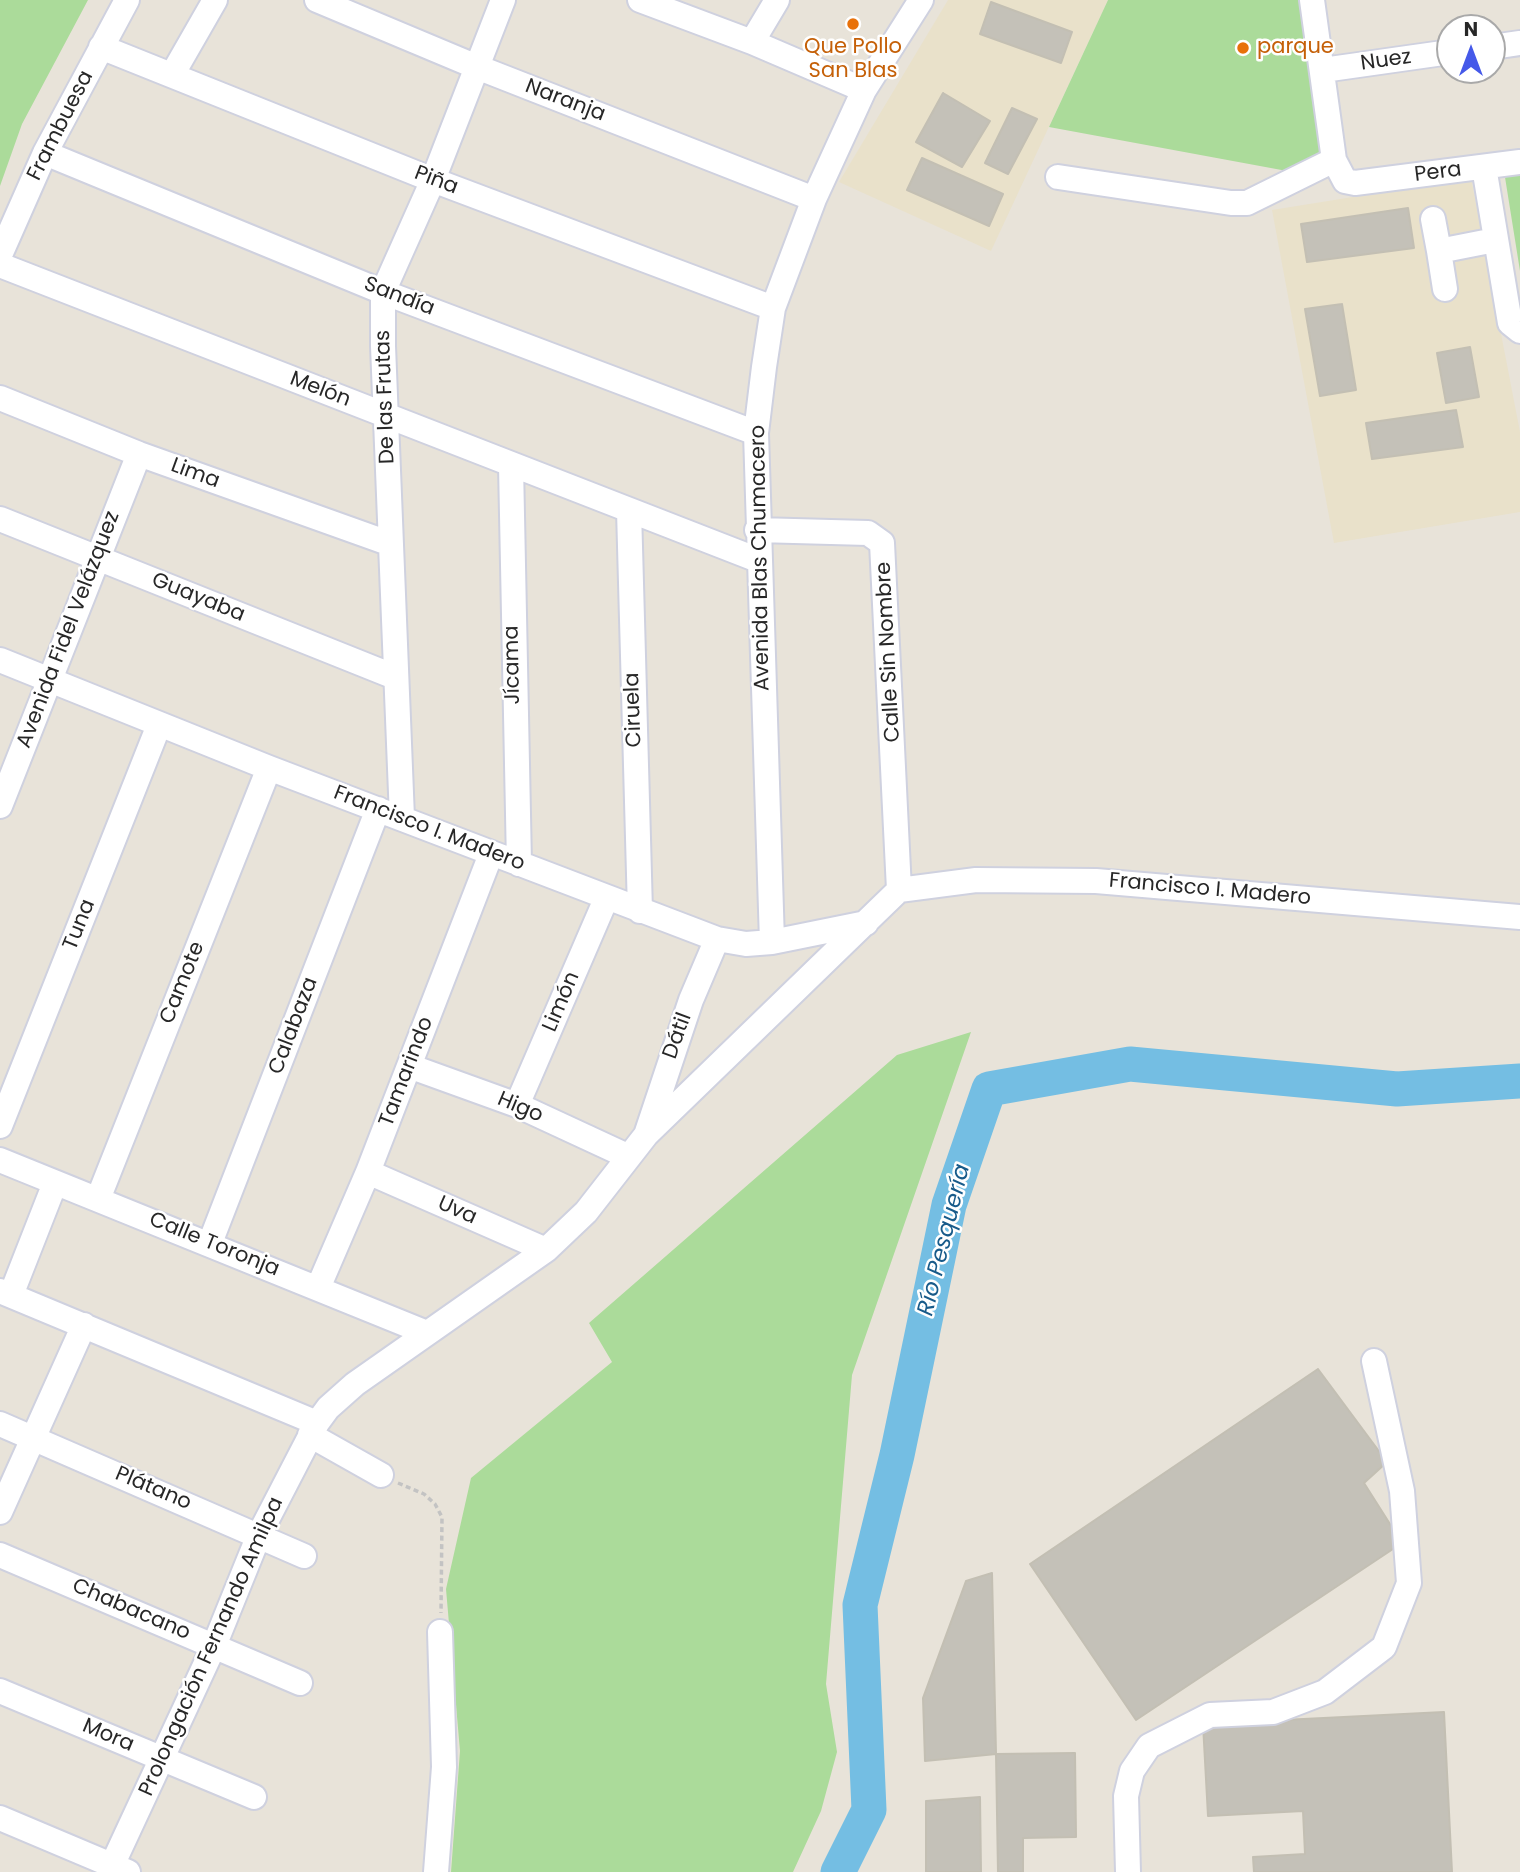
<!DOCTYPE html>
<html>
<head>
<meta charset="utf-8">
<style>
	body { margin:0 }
	#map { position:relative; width:1520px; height:1872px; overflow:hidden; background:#e8e3d9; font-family:Poppins,sans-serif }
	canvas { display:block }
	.north { position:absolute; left:1436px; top:14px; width:70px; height:70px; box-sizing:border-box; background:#fff; border:2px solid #a9a9a9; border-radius:50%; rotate:0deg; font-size:19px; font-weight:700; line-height:28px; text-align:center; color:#272727 }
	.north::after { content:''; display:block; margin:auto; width:24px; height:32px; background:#4559e9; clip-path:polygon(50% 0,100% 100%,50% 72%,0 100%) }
</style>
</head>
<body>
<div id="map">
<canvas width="1520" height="1872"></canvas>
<div class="north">N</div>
</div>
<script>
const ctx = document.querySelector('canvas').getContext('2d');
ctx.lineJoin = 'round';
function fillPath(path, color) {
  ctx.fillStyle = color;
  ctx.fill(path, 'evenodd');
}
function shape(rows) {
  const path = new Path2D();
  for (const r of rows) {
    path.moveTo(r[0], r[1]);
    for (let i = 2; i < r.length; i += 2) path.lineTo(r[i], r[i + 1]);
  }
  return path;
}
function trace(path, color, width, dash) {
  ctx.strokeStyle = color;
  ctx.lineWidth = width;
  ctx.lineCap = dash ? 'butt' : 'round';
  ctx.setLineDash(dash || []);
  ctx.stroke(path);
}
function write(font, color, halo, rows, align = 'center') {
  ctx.font = font + ' Poppins,sans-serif';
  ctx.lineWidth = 5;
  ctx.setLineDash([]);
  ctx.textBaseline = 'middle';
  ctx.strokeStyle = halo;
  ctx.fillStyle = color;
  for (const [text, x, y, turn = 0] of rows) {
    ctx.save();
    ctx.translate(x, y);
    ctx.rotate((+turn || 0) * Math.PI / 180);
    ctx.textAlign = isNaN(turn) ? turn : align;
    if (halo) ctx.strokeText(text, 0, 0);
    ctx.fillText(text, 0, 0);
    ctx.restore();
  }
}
const education = shape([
	[948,0,1108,0,991,251,839,182],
	[1471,178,1520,432,1520,512,1334,543,1272,210]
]);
const green = shape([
	[0,0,88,0,22,124,0,186],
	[1108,0,1303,0,1331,150,1287,171,1049,127],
	[1520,170,1520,271,1504,171],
	[971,1032,852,1375,826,1684,837,1752,821,1811,793,1872,451,1872,460,1751,446,1589,471,1478,612,1362,589,1323,897,1055]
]);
const river = shape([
	[838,1872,869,1810,860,1605,897,1455,949,1205,989,1089,1130,1064,1397,1089,1520,1081]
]);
const building = shape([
	[991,2,1072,32,1061,63,980,34,991,2],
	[943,93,990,121,962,167,916,142,943,93],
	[1012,108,1037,119,1008,174,985,163,1012,108],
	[922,158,1003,194,989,226,907,190,922,158],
	[1408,208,1414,248,1307,262,1301,224,1408,208],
	[1342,304,1356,390,1320,396,1305,309,1342,304],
	[1470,347,1479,397,1446,403,1437,353,1470,347],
	[1456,410,1463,447,1372,459,1366,423,1456,410],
	[1318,1369,1387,1462,1364,1483,1402,1543,1136,1720,1030,1564,1318,1369],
	[992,1573,996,1754,925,1761,923,1698,966,1581,992,1573],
	[1444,1712,1452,1872,1254,1872,1253,1857,1305,1854,1303,1811,1208,1816,1203,1724,1444,1712],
	[1075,1753,1076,1837,1023,1838,1023,1872,998,1872,996,1754,1075,1753],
	[980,1797,981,1872,926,1872,926,1801,980,1797]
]);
const path = shape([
	[398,1483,424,1494,435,1504,442,1517,441,1613]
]);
const minor = shape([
	[317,0,477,67,814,199],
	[640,0,752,42,864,90],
	[1312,0,1334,160,1345,181,1355,183,1520,162],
	[752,42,777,0],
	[101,47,433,180,773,308],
	[1492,47,1520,43],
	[1323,70,1450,52],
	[172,75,215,0],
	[45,153,383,292,756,433],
	[1484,167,1510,323,1520,331],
	[1058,177,1231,203,1247,203,1334,160],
	[1433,219,1439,251,1495,240],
	[1439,251,1445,289],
	[0,255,45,153,127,0],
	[0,265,758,560],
	[0,398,139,454,391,544],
	[511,465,519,864],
	[629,510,640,911],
	[0,519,395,677],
	[757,530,868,533,882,543,899,890],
	[0,660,269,768,717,939,746,944,772,942,866,923],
	[0,806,139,454],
	[402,818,383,346,383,292,433,180,503,0],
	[899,890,976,880,1096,881,1520,917],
	[772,942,756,433,764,367,773,308,814,199,864,90,921,0],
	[409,1066,517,1105,627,1156],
	[517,1105,606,899],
	[0,1126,159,725],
	[646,1135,691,1000,717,939],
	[0,1160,427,1333],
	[368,1172,546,1250],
	[98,1199,269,768],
	[210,1243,378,809],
	[318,1288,368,1172,491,854],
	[0,1291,317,1423],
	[11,1295,55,1183],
	[0,1424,304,1556],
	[310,1435,381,1475],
	[0,1512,84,1325],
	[0,1555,300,1683],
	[0,1691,254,1797],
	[0,1818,128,1872],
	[109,1872,214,1646,259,1535,317,1423,328,1408,355,1384,546,1250,586,1212,646,1135,899,890],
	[436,1872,444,1767,440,1632],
	[1128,1872,1126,1796,1132,1771,1149,1746,1210,1715,1273,1712,1325,1692,1384,1647,1409,1583,1402,1491,1374,1361]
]);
const markers = [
	[853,24,7,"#e8710a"],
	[1243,48,7,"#e8710a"]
];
const foodNames = [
	["Que Pollo",853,48],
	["San Blas",853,72],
	["parque",1257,48,"left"]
];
const streetNames = [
	["Nuez",1386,61,-8],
	["Naranja",565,101,21],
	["Frambuesa",61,126,-63],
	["Pera",1438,173,-7],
	["Piña",436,181,21],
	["Sandía",399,297,21],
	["Melón",320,390,21],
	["De las Frutas",386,397,-92],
	["Lima",195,474,20],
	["Avenida Blas Chumacero",761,558,-91],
	["Guayaba",198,598,22],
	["Avenida Fidel Velázquez",69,630,-69],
	["Calle Sin Nombre",889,652,-93],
	["Jícama",513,665,-91],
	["Ciruela",634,710,-92],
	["Francisco I. Madero",429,829,21],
	["Francisco I. Madero",1210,890,5],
	["Tuna",80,925,-68],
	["Camote",183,983,-68],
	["Limón",562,1002,-67],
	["Calabaza",294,1026,-69],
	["Dátil",678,1036,-70],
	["Tamarindo",407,1072,-69],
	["Higo",520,1108,23],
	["Uva",457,1211,24],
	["Calle Toronja",214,1245,22],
	["Plátano",153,1489,23],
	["Chabacano",131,1610,23],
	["Prolongación Fernando Amilpa",212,1647,-66],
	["Mora",108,1736,23]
];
const waterNames = [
	["Río Pesquería",945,1240,-76]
];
fillPath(education, '#e9e1ca');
fillPath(green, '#abdb9a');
trace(river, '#74bee3', 35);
fillPath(building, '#c4c1b8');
trace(building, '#c3bfb3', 2);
trace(minor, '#cfd1df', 28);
trace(path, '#c3c3c3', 3.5, [5, 3.5]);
trace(minor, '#fff', 24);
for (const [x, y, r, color] of markers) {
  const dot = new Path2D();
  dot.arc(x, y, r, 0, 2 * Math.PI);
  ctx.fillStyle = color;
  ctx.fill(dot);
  trace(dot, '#fff', 2.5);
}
write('21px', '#c56008', '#fff', foodNames);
write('21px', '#272727', '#fff', streetNames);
write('italic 23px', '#185b8a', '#fff', waterNames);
</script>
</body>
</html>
